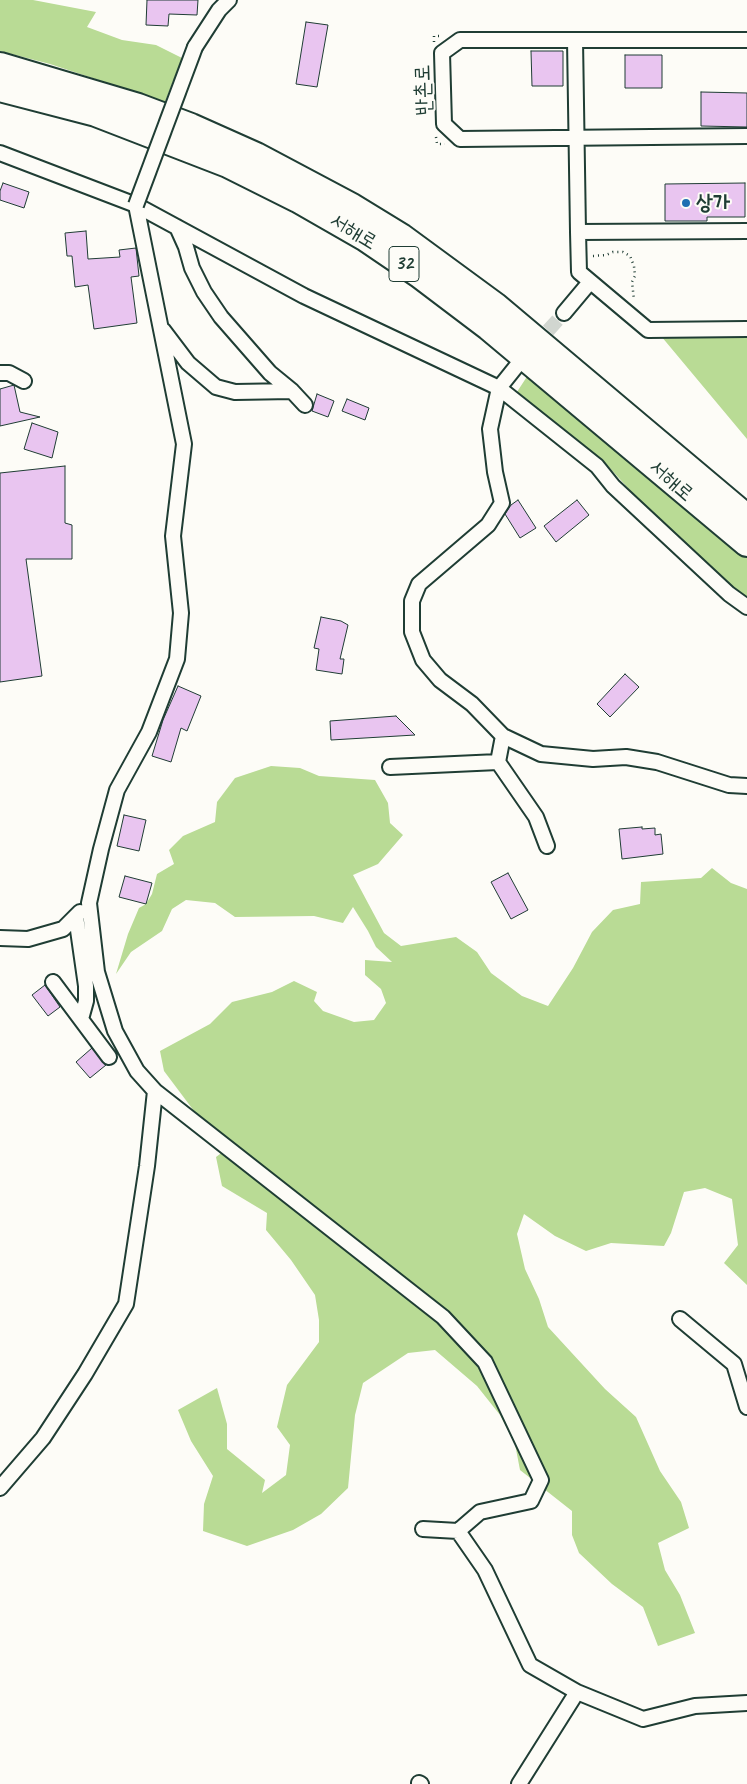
<!DOCTYPE html>
<html>
<head>
<meta charset="utf-8">
<style>
	body { margin:0 }
	canvas { display:block; background:#fdfcf7 }
</style>
</head>
<body>
<canvas width="747" height="1784"></canvas>
<script>
const ctx = document.querySelector('canvas').getContext('2d');
ctx.lineJoin = 'round';
function fillPath(path, color) {
  ctx.fillStyle = color;
  ctx.fill(path, 'evenodd');
}
function shape(rows) {
  const path = new Path2D();
  for (const r of rows) {
    path.moveTo(r[0], r[1]);
    for (let i = 2; i < r.length; i += 2) path.lineTo(r[i], r[i + 1]);
  }
  return path;
}
function trace(path, color, width, dash) {
  ctx.strokeStyle = color;
  ctx.lineWidth = width;
  ctx.lineCap = dash ? 'butt' : 'round';
  ctx.setLineDash(dash || []);
  ctx.stroke(path);
}
function write(font, color, halo, rows, align = 'center') {
  ctx.font = font + ' Caveat,"Poor Story",sans-serif';
  ctx.lineWidth = 4;
  ctx.setLineDash([]);
  ctx.textBaseline = 'middle';
  ctx.strokeStyle = halo;
  ctx.fillStyle = color;
  for (const [text, x, y, turn = 0] of rows) {
    ctx.save();
    ctx.translate(x, y);
    ctx.rotate((+turn || 0) * Math.PI / 180);
    ctx.textAlign = isNaN(turn) ? turn : align;
    if (halo) ctx.strokeText(text, 0, 0);
    ctx.fillText(text, 0, 0);
    ctx.restore();
  }
}
const green = shape([
	[0,0,33,0,96,12,87,27,122,40,156,45,182,58,165,102,50,64,0,51],
	[661,336,747,336,747,439],
	[528,375,680,504,747,557,747,600,703,563,648,510,607,465,515,395],
	[271,766,300,768,319,776,375,780,388,803,390,823,403,835,378,864,353,875,384,933,401,946,456,937,477,952,491,973,522,996,548,1006,573,968,592,932,613,910,640,904,641,882,701,878,712,868,731,883,747,889,747,1285,724,1263,738,1245,732,1199,705,1188,684,1192,671,1233,664,1246,611,1243,586,1251,555,1236,524,1214,517,1234,525,1269,539,1299,548,1327,605,1389,636,1417,660,1471,681,1502,689,1528,658,1543,665,1570,680,1595,695,1633,658,1646,643,1607,612,1584,579,1553,572,1535,572,1511,520,1470,515,1444,500,1415,477,1386,435,1350,408,1353,363,1383,355,1415,348,1488,321,1514,293,1530,247,1546,203,1531,204,1504,213,1476,191,1441,178,1410,217,1388,227,1424,227,1449,265,1480,262,1493,286,1475,290,1445,277,1427,287,1385,319,1342,319,1320,315,1295,291,1260,266,1230,267,1213,222,1186,216,1157,224,1151,164,1071,160,1051,210,1024,232,1002,272,992,294,981,317,992,314,1001,323,1011,354,1022,374,1020,386,1003,381,989,365,975,365,960,392,962,376,947,368,931,353,907,343,923,314,916,235,917,215,903,186,900,172,909,162,931,131,952,116,974,128,934,139,908,146,904,152,894,157,874,174,864,169,850,183,836,215,822,217,802,235,778]
]);
const building = shape([
	[147,0,198,0,197,15,169,14,168,26,146,25,147,0],
	[306,22,328,25,317,87,296,84,306,22],
	[531,51,563,51,563,86,532,86,531,51],
	[625,55,662,55,662,88,625,88,625,55],
	[701,92,747,93,747,127,701,126,701,92],
	[3,183,29,192,24,208,0,200,0,191,3,183],
	[745,183,745,217,707,217,707,221,665,221,665,184,745,183],
	[86,231,88,259,120,257,119,250,136,248,139,276,131,277,137,323,94,329,88,285,75,287,72,256,67,256,65,233,86,231],
	[14,385,20,412,40,417,0,426,0,389,14,385],
	[317,394,334,401,328,417,312,411,317,394],
	[347,399,369,408,365,420,342,411,347,399],
	[32,423,58,432,52,458,24,449,32,423],
	[65,466,65,523,72,525,72,559,26,559,42,676,0,682,0,473,65,466],
	[518,500,536,528,520,538,505,514,511,505,518,500],
	[577,500,589,515,556,542,544,526,577,500],
	[321,617,341,621,348,625,340,659,344,659,342,674,316,670,319,649,314,648,321,617],
	[625,674,639,687,610,717,597,704,625,674],
	[178,686,201,696,187,731,181,728,171,762,152,756,163,720,178,686],
	[396,716,415,735,331,740,330,721,396,716],
	[124,815,146,820,139,851,117,846,124,815],
	[642,827,642,829,655,828,655,835,661,834,663,854,622,859,619,829,642,827],
	[508,873,528,910,511,919,491,882,508,873],
	[125,876,152,883,146,904,119,897,125,876],
	[45,985,60,1007,48,1016,32,995,45,985],
	[92,1048,106,1065,90,1078,76,1062,92,1048]
]);
const streetTunnel = shape([
	[534,346,564,313]
]);
const path = shape([
	[434,42,434,36,441,36],
	[436,137,437,144,445,144],
	[593,256,606,255,613,252,623,252,630,256,634,266,635,276,632,282,634,300]
]);
const street = shape([
	[575,40,578,232],
	[747,40,460,40,442,53,444,124,460,139,747,136],
	[195,47,219,10,229,0],
	[0,153,136,205,304,296,499,388,597,466,613,486,729,594,747,607],
	[177,227,186,247,192,268,204,292,221,317,270,373,292,391,305,405],
	[747,231,578,232,579,272,648,330,747,329],
	[564,313,590,282],
	[163,330,188,363,216,387,235,392,292,391],
	[519,363,499,388,490,429,495,472,502,503,488,525,419,584,412,601,412,632,423,660,440,680,472,704,503,736,541,754,593,759,626,757,657,762,729,785,747,786],
	[0,373,9,373,24,381],
	[498,762,536,817,547,846],
	[390,767,498,762,503,736],
	[76,916,86,986,86,1001,81,1019],
	[0,938,28,939,63,929,80,912],
	[53,982,109,1057],
	[155,1091,443,1317,485,1362,541,1480,531,1501,480,1512,458,1531,485,1570,530,1665,577,1692],
	[680,1319,734,1364,747,1407],
	[0,1488,43,1438,85,1374,126,1304,147,1166,155,1091,137,1071,115,1031,97,972,89,903,101,849,117,790,149,732,177,659,181,613,173,536,184,444,136,205],
	[423,1529,458,1531],
	[419,1783,421,1784],
	[519,1784,577,1692,643,1719,695,1706,747,1703]
]);
const highway = shape([
	[0,66,138,107,191,127,256,156,352,207,401,237,495,306,747,518],
	[0,88,96,113,228,164,298,199,366,238,419,274,489,327,747,543]
]);
const streetBridge = shape([
	[136,205,195,47]
]);
const markers = [
	[686,203,5,"#1f6fb2"]
];
const shields = [
	[404,264,30]
];
const shieldNames = [
	["32",404,264]
];
const streetNames = [
	["반촌로",424,90,-92],
	["서해로",353,232,31],
	["서해로",671,481,41]
];
const poiNames = [
	["상가",696,203]
];
fillPath(green, '#b9db95');
fillPath(building, '#e9c5f0');
trace(building, '#1f3d34', 1);
trace(streetTunnel, '#d1d6d0', 14, [14, 7]);
trace(street, '#1f3d34', 18);
trace(highway, '#1f3d34', 30);
trace(path, '#1f3d34', 2.5, [1, 4]);
trace(street, '#fdfcf7', 14);
trace(highway, '#fdfcf7', 26);
trace(streetBridge, '#1f3d34', 18, []);
trace(streetBridge, '#fdfcf7', 14);
for (const [x, y, r, color] of markers) {
  const dot = new Path2D();
  dot.arc(x, y, r, 0, 2 * Math.PI);
  ctx.fillStyle = color;
  ctx.fill(dot);
  trace(dot, '#fdfcf7', 2);
}
for (const [x, y, w] of shields) {
  const box = new Path2D();
  box.roundRect(x - w / 2, y - 17.5, w, 35, 4);
  ctx.fillStyle = '#fdfcf7';
  ctx.fill(box);
  trace(box, '#1f3d34', 1);
}
write('bold 20px', '#1f3d34', null, shieldNames);
write('21px', '#1f3d34', '#fdfcf7', streetNames);
write('bold 21px', '#1f3d34', '#fdfcf7', poiNames, 'left');
</script>
</body>
</html>
